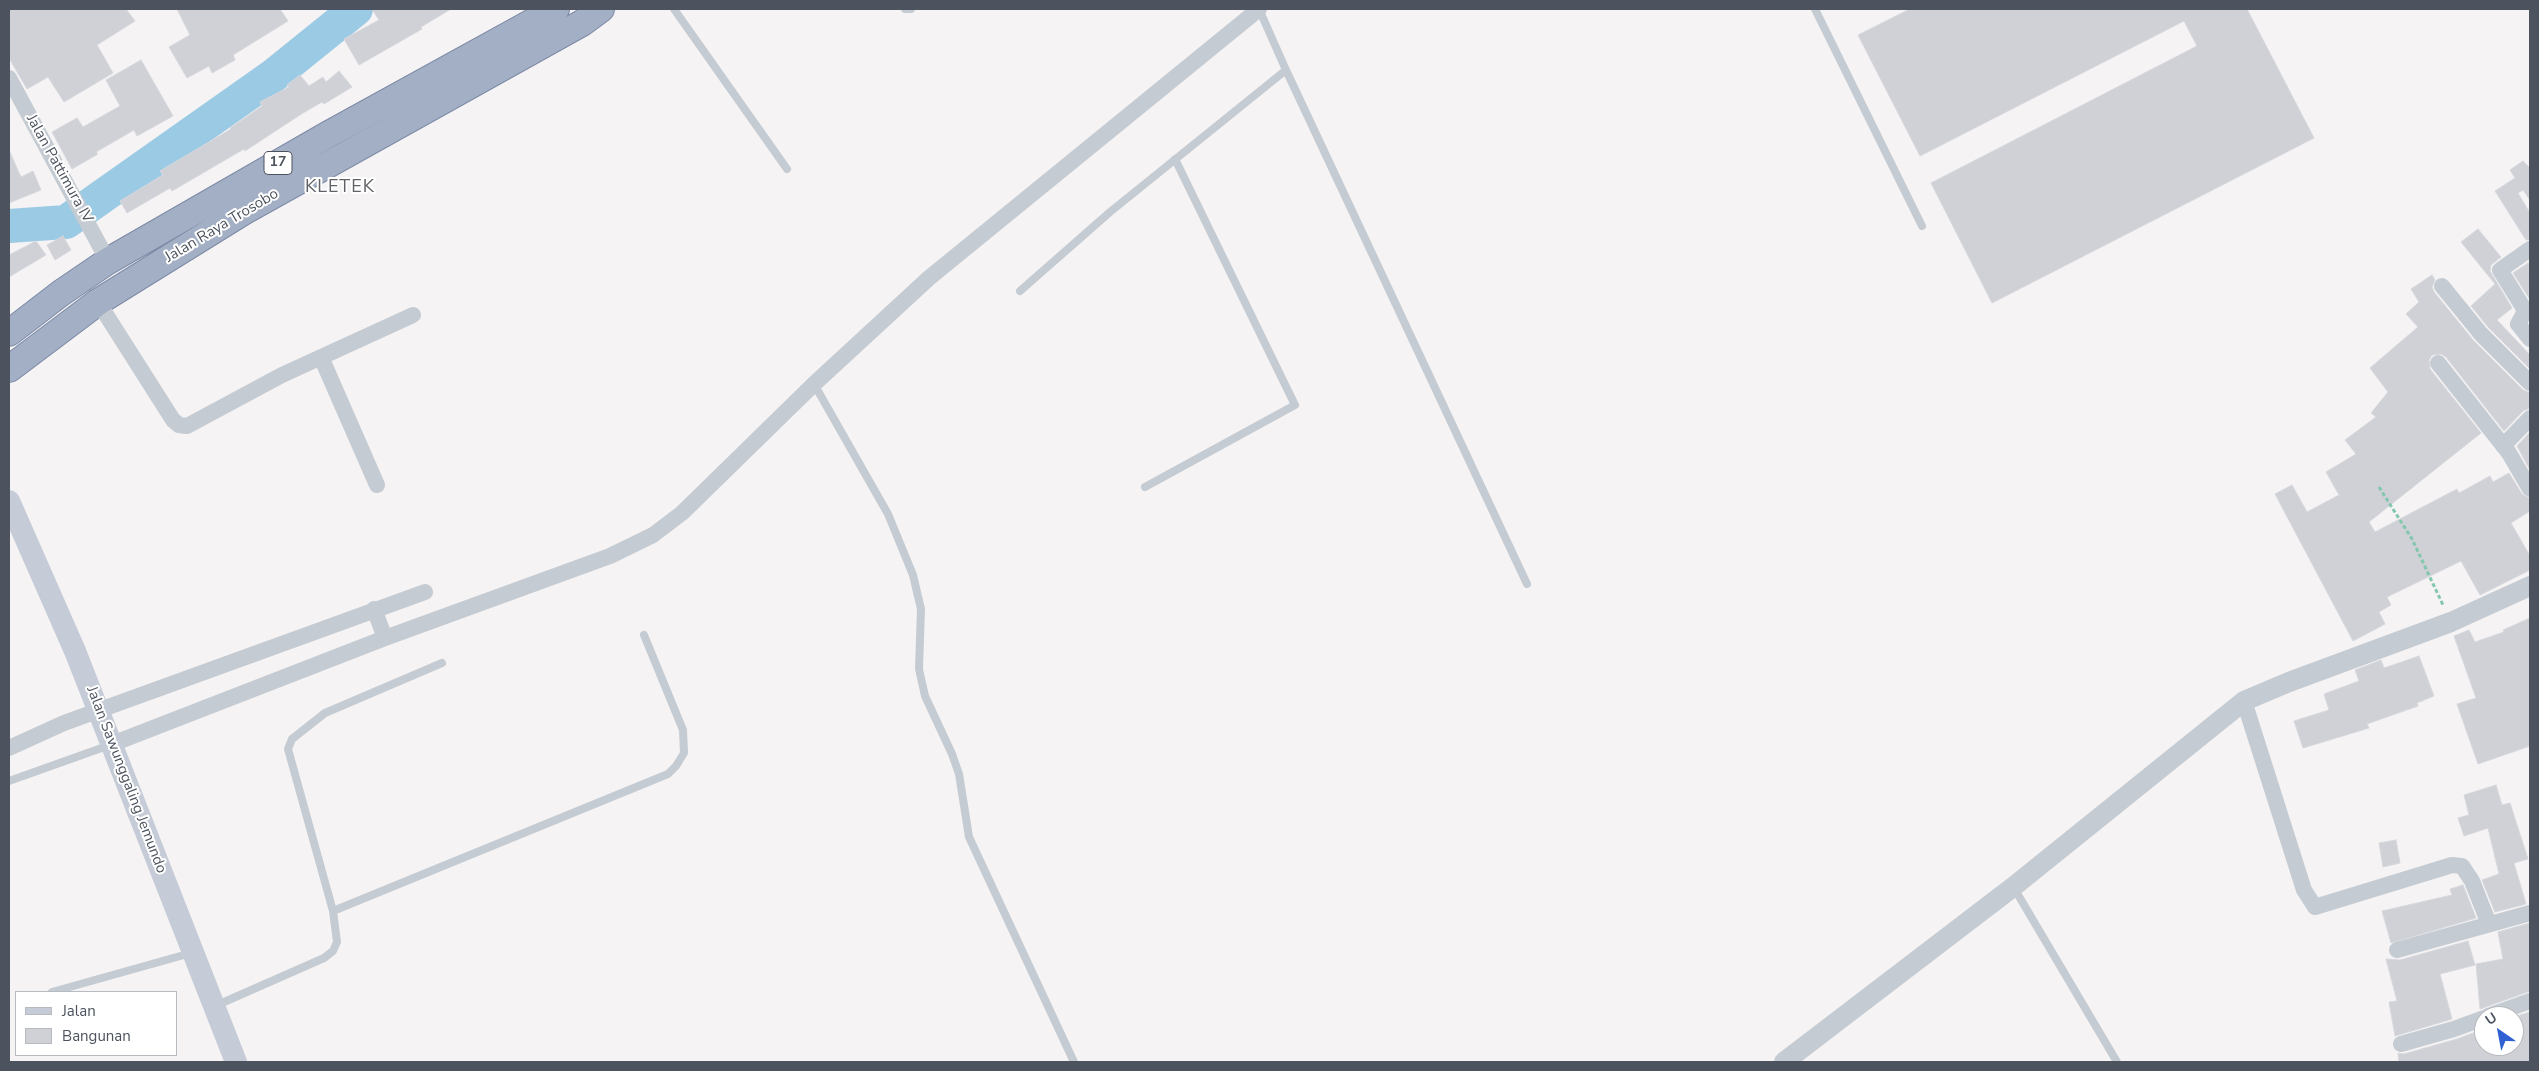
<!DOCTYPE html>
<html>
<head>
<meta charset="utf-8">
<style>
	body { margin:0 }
	#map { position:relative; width:2539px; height:1071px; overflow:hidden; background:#f5f3f3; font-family:"Nunito Sans",sans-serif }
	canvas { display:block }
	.frame { position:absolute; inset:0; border:10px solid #4c535e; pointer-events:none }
	.legend { position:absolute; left:15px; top:991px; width:162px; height:65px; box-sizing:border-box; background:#fff; border:1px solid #b7babf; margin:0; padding:6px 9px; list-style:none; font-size:15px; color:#4c535e }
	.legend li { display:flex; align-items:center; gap:10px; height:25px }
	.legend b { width:25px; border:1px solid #b7babf }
	.north { position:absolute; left:2474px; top:1006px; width:50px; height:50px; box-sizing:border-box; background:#fff; border:1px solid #b7babf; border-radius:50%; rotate:327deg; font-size:14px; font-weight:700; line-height:20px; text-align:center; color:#4c535e }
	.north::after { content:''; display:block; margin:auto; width:18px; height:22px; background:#3060d2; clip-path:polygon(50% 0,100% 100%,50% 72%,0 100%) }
</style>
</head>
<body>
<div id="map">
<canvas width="2539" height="1071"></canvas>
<div class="frame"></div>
<ul class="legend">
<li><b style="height:6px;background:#c6ccd7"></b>Jalan</li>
<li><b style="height:14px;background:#d0d1d6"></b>Bangunan</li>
</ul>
<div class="north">U</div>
</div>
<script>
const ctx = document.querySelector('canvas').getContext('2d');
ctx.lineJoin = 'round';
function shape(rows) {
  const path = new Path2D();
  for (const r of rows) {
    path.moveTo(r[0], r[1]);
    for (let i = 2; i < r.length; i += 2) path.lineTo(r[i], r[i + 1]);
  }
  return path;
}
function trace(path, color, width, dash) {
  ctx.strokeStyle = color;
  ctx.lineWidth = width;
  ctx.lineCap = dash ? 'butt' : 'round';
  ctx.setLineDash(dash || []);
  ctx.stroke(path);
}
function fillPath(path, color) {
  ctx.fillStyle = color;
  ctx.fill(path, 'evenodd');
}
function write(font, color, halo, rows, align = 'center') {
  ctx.font = font + ' "Nunito Sans",sans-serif';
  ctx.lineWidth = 4;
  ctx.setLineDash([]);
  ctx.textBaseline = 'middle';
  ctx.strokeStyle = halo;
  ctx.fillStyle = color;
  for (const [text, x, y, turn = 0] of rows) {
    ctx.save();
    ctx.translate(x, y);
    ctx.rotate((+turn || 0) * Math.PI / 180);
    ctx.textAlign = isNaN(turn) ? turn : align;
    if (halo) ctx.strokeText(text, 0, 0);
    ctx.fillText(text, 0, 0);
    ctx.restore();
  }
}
const river = shape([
	[9,226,66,222,273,76,356,9]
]);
const building = shape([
	[9,9,126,9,135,21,97,45,113,73,64,102,48,77,27,89,9,58,9,9],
	[177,9,280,9,288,21,233,55,235,60,212,73,209,66,187,78,169,47,190,35,177,9],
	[372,9,451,9,421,27,422,29,359,65,344,39,379,20,372,9],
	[1910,9,2247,9,2314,138,1992,303,1931,183,2197,46,2184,21,1920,156,1858,35,1910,9],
	[141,60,173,116,137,136,134,130,96,152,98,154,72,169,52,132,77,118,83,127,120,106,106,80,141,60],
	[339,71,352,87,324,104,322,102,303,113,245,151,244,149,172,191,170,188,127,213,120,201,163,175,160,171,231,129,230,128,262,106,260,102,289,87,287,85,300,75,309,86,323,77,326,82,339,71],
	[9,150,21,177,33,171,41,190,9,203,9,150],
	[2523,161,2530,168,2530,200,2523,190,2518,193,2530,213,2530,239,2526,240,2495,191,2515,178,2510,170,2523,161],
	[2478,229,2501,257,2491,265,2490,271,2512,308,2497,320,2530,355,2530,369,2488,327,2471,306,2495,284,2461,242,2478,229],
	[63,236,71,250,55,260,47,245,63,236],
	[36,241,46,255,9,277,9,255,36,241],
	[2528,263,2530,268,2529,298,2513,273,2528,263],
	[2432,275,2435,280,2432,287,2434,292,2473,340,2523,390,2530,393,2530,408,2523,411,2504,431,2446,357,2441,354,2432,355,2429,360,2430,369,2481,433,2369,522,2375,532,2457,489,2459,493,2490,476,2493,482,2509,473,2522,494,2530,499,2530,511,2511,523,2530,556,2530,570,2480,595,2461,561,2387,597,2391,605,2379,612,2385,624,2353,641,2275,494,2292,485,2307,512,2339,495,2326,472,2356,454,2345,440,2376,417,2371,413,2388,392,2370,368,2418,327,2406,314,2419,302,2411,289,2432,275],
	[2530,432,2530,470,2517,446,2530,432],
	[2530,618,2530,746,2478,764,2457,704,2476,698,2454,636,2469,630,2475,642,2504,632,2503,630,2530,618],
	[2419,656,2434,696,2417,703,2418,706,2367,724,2369,728,2303,748,2294,721,2329,710,2324,694,2359,681,2355,670,2381,660,2384,668,2419,656],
	[2496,785,2502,805,2510,803,2528,859,2514,863,2526,904,2495,912,2482,880,2499,874,2488,828,2464,836,2458,818,2469,815,2464,795,2496,785],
	[2396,840,2400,863,2383,867,2379,843,2396,840],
	[2463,885,2476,918,2391,943,2382,911,2452,895,2450,889,2463,885],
	[2530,923,2530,991,2480,1009,2476,964,2503,959,2498,932,2530,923],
	[2468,941,2475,965,2440,974,2452,1019,2395,1036,2389,1002,2397,1001,2386,959,2400,960,2468,941],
	[2530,1012,2530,1062,2399,1062,2398,1053,2404,1054,2457,1039,2484,1029,2484,1046,2514,1046,2514,1017,2530,1012]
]);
const path = shape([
	[2379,487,2412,539,2443,605]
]);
const service = shape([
	[674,9,787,169],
	[905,9,911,9],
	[1815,9,1922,226],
	[1286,70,1527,584],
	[1020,291,1110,212,1286,70,1259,9],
	[814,384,888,514,913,575,921,609,919,669,925,696,952,754,959,774,969,837,1074,1062],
	[1145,487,1295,405,1175,159],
	[9,781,110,745],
	[2014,888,2117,1062],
	[333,911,668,774,676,766,684,753,683,730,644,635],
	[52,992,191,953],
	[215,1006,324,958,333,951,337,942,333,911,288,749,292,739,325,713,442,663]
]);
const minor = shape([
	[9,78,108,261],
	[2530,249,2500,270,2523,307,2524,313,2518,324,2530,339],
	[2442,286,2481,334,2530,383],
	[98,302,173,420,179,425,187,426,282,375,413,315],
	[321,357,377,485],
	[2438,363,2509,453,2530,489],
	[2503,446,2530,418],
	[374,609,385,638],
	[2244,701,2304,890,2315,907,2452,865,2462,866,2472,881,2489,924],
	[112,744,385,638,610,556,653,535,682,513,814,384,929,278,1259,9],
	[9,748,64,723,425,592],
	[2397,950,2530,913],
	[2488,1016,2530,1001],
	[2401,1044,2454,1029,2484,1018]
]);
const tertiary = shape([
	[1784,1062,2013,887,2244,701,2289,682,2451,622,2530,586]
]);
const secondary = shape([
	[9,501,75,651,236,1062]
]);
const trunk = shape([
	[9,333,61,293,108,261,329,134,556,9],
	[9,369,98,302,243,212,582,23,601,9]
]);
const shields = [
	[278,163,28]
];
const shieldNames = [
	["17",278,163]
];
const streetNames = [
	["Jalan Pattimura IV",59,169,61],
	["Jalan Raya Trosobo",222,226,-31],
	["Jalan Sawunggaling Jemundo",126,780,69]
];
const quarterNames = [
	["KLETEK",340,188]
];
trace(river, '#9acae4', 34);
fillPath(building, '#d0d1d6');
trace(building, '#d7d8dd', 1);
trace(trunk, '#7c8aa7', 28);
trace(path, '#83c7af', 3, [4, 2.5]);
trace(service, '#c5cbd2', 8);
trace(minor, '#c5cbd2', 16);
trace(tertiary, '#c5cbd2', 20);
trace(secondary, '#c6ccd7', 22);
trace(trunk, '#a3afc4', 26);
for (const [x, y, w] of shields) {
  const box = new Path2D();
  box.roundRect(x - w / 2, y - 11.5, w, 23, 4);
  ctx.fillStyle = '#fff';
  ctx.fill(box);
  trace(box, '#4c535e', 1);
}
write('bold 14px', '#4c535e', null, shieldNames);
write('15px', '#4c535e', '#fff', streetNames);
ctx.letterSpacing = '1px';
write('18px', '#606267', '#fff', quarterNames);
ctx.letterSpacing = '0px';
</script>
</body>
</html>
